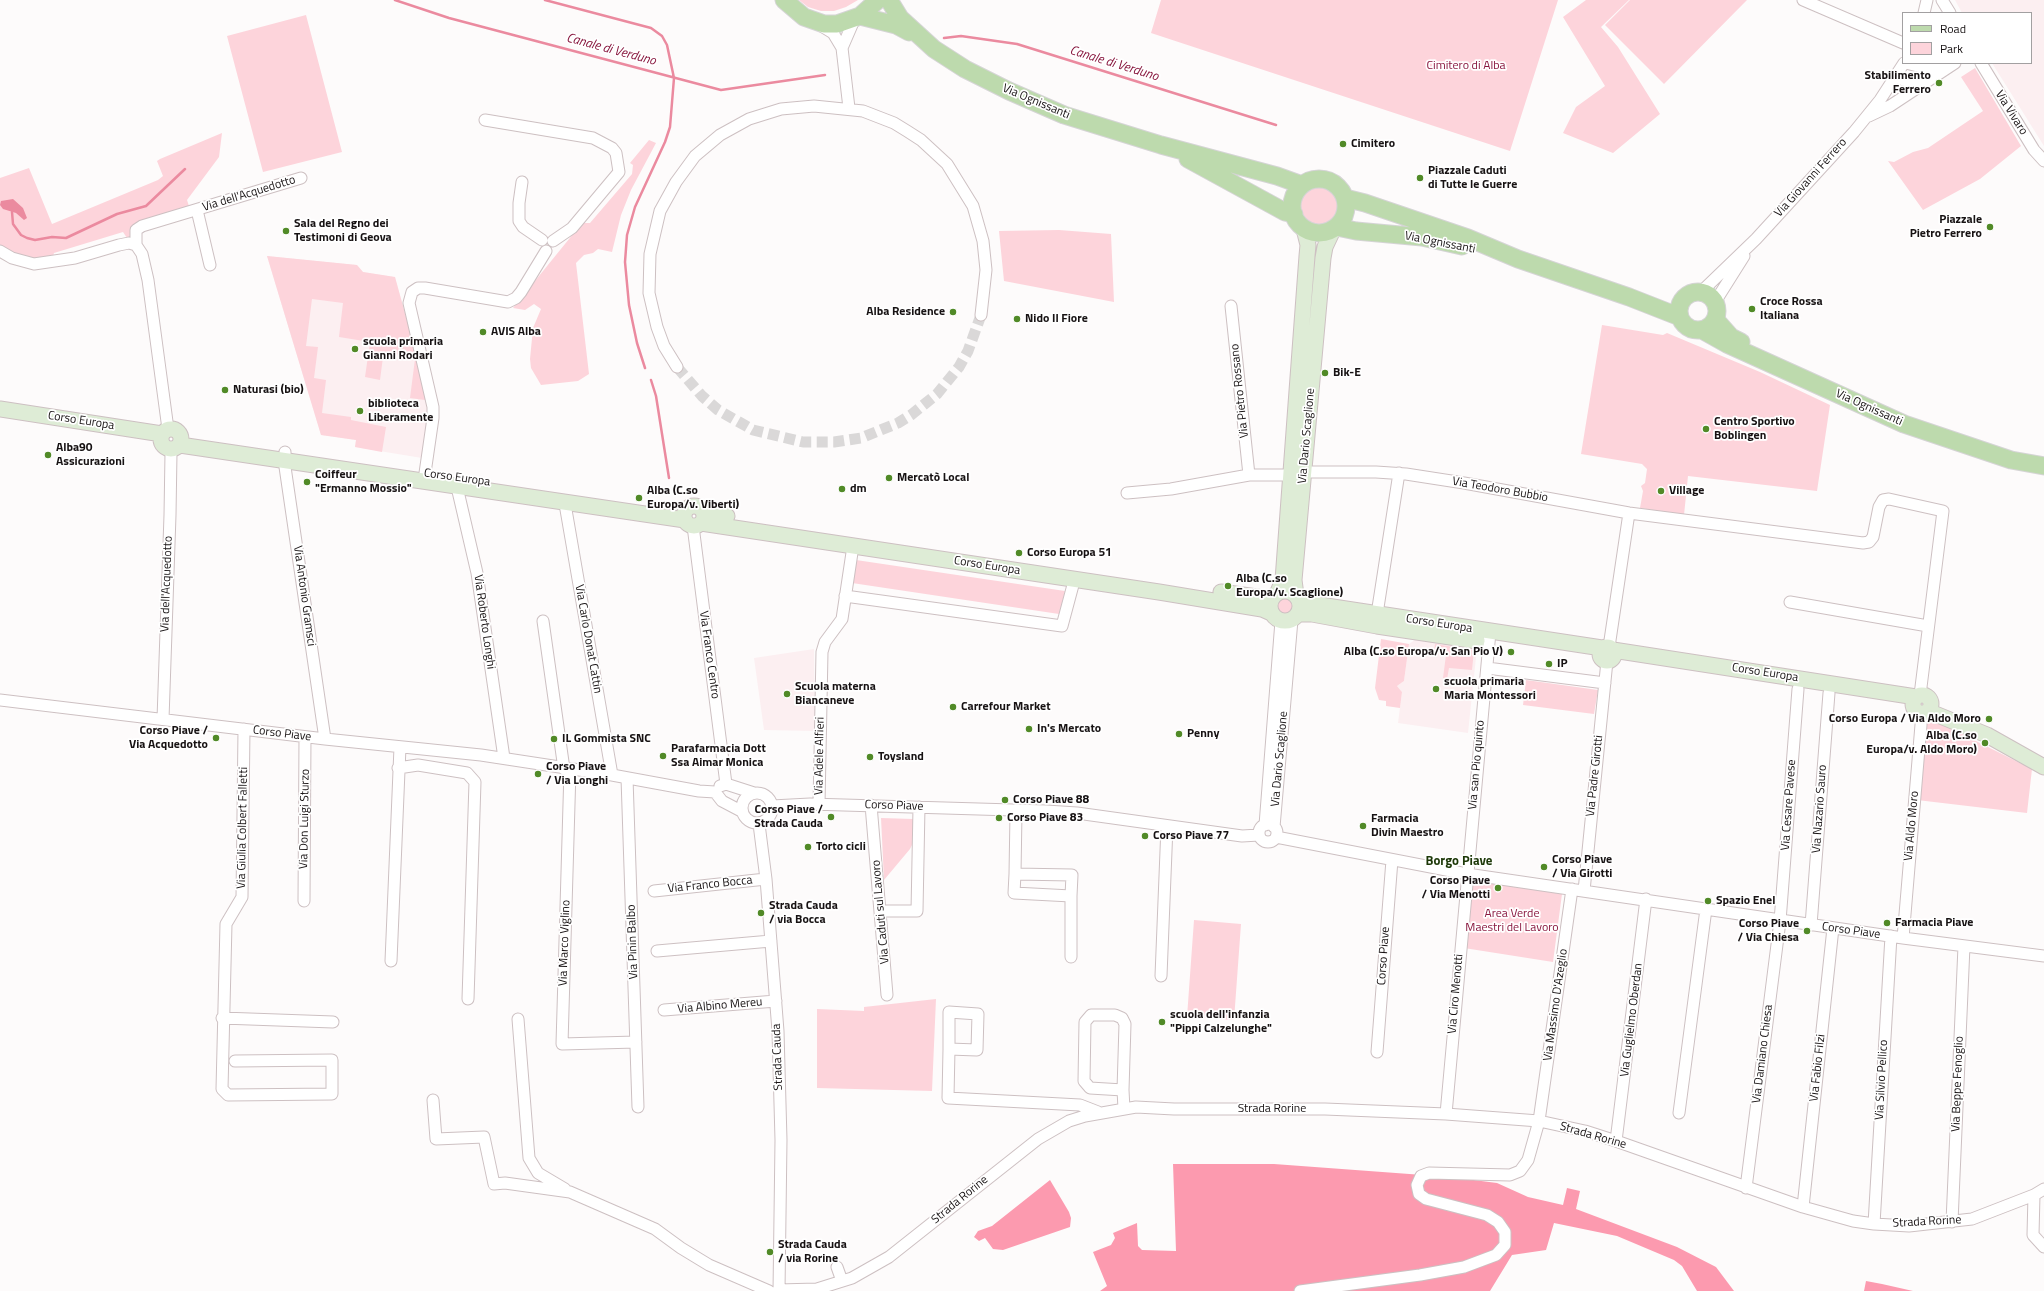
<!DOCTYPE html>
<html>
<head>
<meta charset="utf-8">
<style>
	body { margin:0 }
	#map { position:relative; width:2044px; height:1291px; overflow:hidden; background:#fdfbfb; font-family:"Titillium Web",sans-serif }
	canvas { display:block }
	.legend { position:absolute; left:1902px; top:12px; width:130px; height:52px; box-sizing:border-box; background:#fff; border:1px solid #a2a0a1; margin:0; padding:5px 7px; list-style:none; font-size:12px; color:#171213 }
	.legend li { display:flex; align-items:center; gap:8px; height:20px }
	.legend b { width:20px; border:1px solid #a2a0a1 }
</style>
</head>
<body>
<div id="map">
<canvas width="2044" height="1291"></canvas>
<ul class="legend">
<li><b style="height:5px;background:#bddaad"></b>Road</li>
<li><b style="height:11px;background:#fdd4db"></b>Park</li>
</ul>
</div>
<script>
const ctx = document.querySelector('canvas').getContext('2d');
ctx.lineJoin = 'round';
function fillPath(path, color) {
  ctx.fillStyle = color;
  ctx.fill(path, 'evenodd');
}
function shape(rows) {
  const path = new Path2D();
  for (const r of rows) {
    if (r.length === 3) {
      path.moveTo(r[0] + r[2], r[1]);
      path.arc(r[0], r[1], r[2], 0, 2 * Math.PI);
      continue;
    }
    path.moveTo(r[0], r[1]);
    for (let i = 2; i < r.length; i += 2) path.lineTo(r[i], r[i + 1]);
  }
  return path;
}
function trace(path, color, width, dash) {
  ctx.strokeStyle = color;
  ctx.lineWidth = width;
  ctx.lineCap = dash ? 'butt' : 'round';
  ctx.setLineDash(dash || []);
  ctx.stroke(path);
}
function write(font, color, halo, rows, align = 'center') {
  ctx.font = font + ' "Titillium Web",sans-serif';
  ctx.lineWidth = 3.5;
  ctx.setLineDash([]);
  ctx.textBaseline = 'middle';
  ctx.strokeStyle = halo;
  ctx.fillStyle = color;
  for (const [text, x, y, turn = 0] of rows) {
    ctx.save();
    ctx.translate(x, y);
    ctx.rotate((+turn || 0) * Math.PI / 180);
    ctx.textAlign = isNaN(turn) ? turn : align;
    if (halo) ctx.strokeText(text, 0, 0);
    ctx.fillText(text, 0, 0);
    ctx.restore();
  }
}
const built = shape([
	[1955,0,2044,0,2044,146,1992,63,2031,63,2031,13,1962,13],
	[267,256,357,265,363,272,395,277,430,404,422,458,355,447,356,440,321,435],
	[1416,639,1477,648,1468,733,1398,723,1402,692,1397,686,1404,681,1409,644],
	[814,649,815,731,764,730,754,658]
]);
const green = shape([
	[799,0,858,0,846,7,834,11,821,11,808,7],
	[1161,0,1558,0,1510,151,1151,33],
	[1586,0,1629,0,1601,27,1618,47,1660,114,1613,153,1563,133,1576,107,1605,86,1563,17],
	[1630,0,1747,0,1664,84,1605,25],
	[306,15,342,152,263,172,227,36],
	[1975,68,2021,146,1980,179,1923,210,1888,161,1894,162,1913,152,1928,148,1983,111,1961,77],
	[222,133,219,157,187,200,189,206,132,236,127,238,123,232,54,253,52,259,37,262,18,256,0,245,0,178,29,168,52,224,158,180,163,176,157,161,160,159],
	[649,140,656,143,631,190,621,215,612,252,598,249,593,253,584,255,576,263,589,374,578,381,541,385,531,368,530,359,533,328,541,309,534,304,525,310,513,308,582,223,590,223,632,174,633,165,630,163],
	[1319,206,20],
	[1059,230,1111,234,1114,302,1004,281,999,231],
	[267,256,357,265,363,272,395,277,426,390,425,400,410,398,415,359,412,359,412,356,393,354,392,356,386,356,383,357,380,380,365,377,370,342,339,337,343,303,312,299,306,346,318,347,314,378,326,380,322,413,351,417,351,420,386,427,382,452,355,447,356,440,321,435],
	[1602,325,1663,335,1667,333,1760,372,1830,405,1817,491,1688,476,1684,515,1640,508,1643,491,1641,486,1645,483,1647,469,1642,464,1581,454],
	[856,560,1065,591,1059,614,852,583],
	[1285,606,9],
	[1381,639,1409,644,1404,681,1397,686,1402,692,1400,708,1386,706,1386,701,1379,700,1375,688],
	[1435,644,1474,650,1472,670,1449,668,1447,679,1443,678,1446,655,1434,652],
	[1526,680,1598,690,1594,714,1523,705],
	[1926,721,1940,723,2032,769,2027,813,1917,800],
	[881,818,913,819,914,824,914,841,910,849,884,880],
	[1470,880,1562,894,1553,962,1464,948],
	[1194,920,1241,924,1234,1020,1187,1017],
	[936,999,932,1091,817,1088,817,1009,864,1011,864,1007]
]);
const forest = shape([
	[1173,1164,1274,1164,1450,1177,1497,1183,1528,1197,1563,1205,1567,1188,1580,1191,1576,1209,1677,1247,1716,1267,1734,1291,1697,1291,1682,1266,1674,1260,1617,1236,1554,1223,1546,1250,1512,1255,1490,1291,1100,1291,1107,1286,1093,1252,1111,1245,1115,1238,1113,1233,1137,1223,1138,1246,1142,1250,1176,1251],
	[1050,1180,1069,1212,1071,1218,1070,1227,1003,1250,993,1249,985,1238,979,1241,974,1237,978,1231,992,1226],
	[1866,1281,1882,1284,1913,1291,1864,1291]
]);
const water = shape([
	[13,199,23,208,27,218,24,220,16,213,3,209,0,205,1,201]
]);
const stream = shape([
	[395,0,449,18,721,90,825,75],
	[545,0,651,28,662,36,667,45,674,78,670,127,665,142,635,207,627,235,625,262,629,305,637,343,645,368],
	[944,38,961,36,1017,44,1276,125],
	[12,212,13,224,21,235,27,238,35,240,52,237,66,238,117,214,146,206,185,169],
	[651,380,656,396,669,478]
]);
const minorTunnel = shape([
	[677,367,702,396,718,410,753,430,803,442,834,442,861,438,898,423,911,415,937,394,959,367,968,351,981,315]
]);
const minor = shape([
	[1803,0,1903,43],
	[1942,0,1950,13],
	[1924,13,1927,0],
	[820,25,833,33,842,48,849,108],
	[842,48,855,18],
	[1906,63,1929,69,1941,63],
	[1981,63,2034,150,2044,161],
	[1896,77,1912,83,1923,84],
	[1869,116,1890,106,1955,63],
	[485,120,593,138,612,148,616,153,619,172,572,228,553,241],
	[522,182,519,203,519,221,523,227,542,240],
	[197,210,210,265],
	[136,245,136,230,142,226,301,178],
	[0,251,12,258,34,264,75,258,119,245,129,243,136,245,142,254,148,280,168,429],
	[1701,292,1756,239,1854,132,1880,100,1904,63],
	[1715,302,1744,256],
	[1231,306,1249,475],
	[677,367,664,346,657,327,649,293,650,254,660,211,676,182,695,156,720,135,749,119,781,109,814,106,863,111,894,123,907,131,921,140,947,164,973,206,983,241,986,270,981,315],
	[285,452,285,467,325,739],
	[425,473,433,418,433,407,409,303,412,292,418,288,425,288,508,302,516,298,521,292,546,251],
	[457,487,477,573,504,758],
	[1127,493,1171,489,1249,475,1286,475,1304,472,1376,472,1406,474,1464,483,1629,513,1863,543,1869,542,1873,537,1879,507,1883,500,1889,499,1943,511,1920,695],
	[565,504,612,775],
	[693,526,726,784],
	[845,596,1062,626,1073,585],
	[1790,602,1928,626],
	[1377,614,1399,473],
	[543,621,564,769],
	[1609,647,1629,513],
	[1487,668,1605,683],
	[0,700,325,739,481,755,612,775,699,791,715,792],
	[163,719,170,515,171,453,170,449],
	[398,768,418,765,467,773,475,782,468,999],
	[570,770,562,1044,636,1042],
	[627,778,638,1107],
	[720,786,726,784,754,793],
	[715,792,722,801,741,811],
	[757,808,15],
	[819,805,822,652,825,642,842,619,853,546],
	[871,805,887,995],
	[772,806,810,804,1046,811,1077,813,1242,836,1259,835],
	[759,824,766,879,778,1031,781,1140,779,1291],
	[1268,833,9],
	[1265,825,1281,621],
	[1274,827,1292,620],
	[1276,837,1467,874,1903,938,2044,956],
	[1015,874,1072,875,1071,896,1014,893,1015,874,1016,813,1016,810],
	[654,891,766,879],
	[1584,891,1607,661],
	[304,901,305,737],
	[882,911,917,911,919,807],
	[1811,925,1829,693],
	[1903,938,1922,713],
	[657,951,771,941],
	[1071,957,1071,896],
	[391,961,400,747],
	[1161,976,1167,826],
	[664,1010,776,1001],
	[222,1018,333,1022],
	[518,1019,529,1158,538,1173,565,1189],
	[949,1049,977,1050,978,1014,949,1012,949,1049,948,1098,1080,1105,1098,1112],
	[1377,1052,1392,860],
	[235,1061,332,1060,332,1094,228,1095,222,1089,226,924,242,897,244,729],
	[1123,1090,1090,1088,1084,1081,1085,1022,1091,1015,1115,1015,1122,1018,1125,1024,1123,1090,1124,1109],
	[433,1100,436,1139,484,1137,494,1184,505,1183,570,1192,655,1229,681,1248,709,1265,769,1291],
	[1679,1113,1706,909],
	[1446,1114,1490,632],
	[1616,1141,1646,899],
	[1746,1188,1780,921,1798,689],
	[2034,1195,2033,1235,2044,1247],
	[1803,1207,1833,928],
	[1952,1222,1964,946],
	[1874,1224,1891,936],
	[837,1267,842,1281],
	[778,1290,817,1289,852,1278,889,1257,1038,1139,1069,1121,1085,1116,1136,1107,1174,1109,1325,1109,1446,1114,1539,1121,1585,1131,1616,1141,1803,1207,1853,1221,1874,1224,1909,1226,1972,1219,2034,1195,2044,1189],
	[1300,1291,1420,1275,1464,1267,1496,1255,1505,1245,1505,1232,1498,1222,1487,1215,1426,1199,1419,1194,1417,1185,1421,1176,1429,1173,1510,1175,1520,1171,1528,1160,1539,1121,1572,889]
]);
const secondary = shape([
	[0,409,162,434],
	[171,439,10],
	[180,445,685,520],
	[694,516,10],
	[703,512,727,516],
	[701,523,1159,592,1262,609,1271,613],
	[1285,606,15],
	[1221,592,1271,599],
	[1278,592,1283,580,1307,256,1308,245,1304,229],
	[1296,595,1294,580,1323,258,1325,247,1333,230],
	[1300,602,1602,648],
	[1298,614,1312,614,1377,626,1477,641],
	[1607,654,7],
	[1613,650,1916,697],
	[1922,704,9],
	[1928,711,1987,735,2044,767]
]);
const primary = shape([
	[784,0,804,17,824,24,837,24,860,16,878,0],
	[889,0,900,18,934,49,965,69,1009,91,1064,115,1161,145,1277,176,1302,185],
	[860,16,896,25,909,32],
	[1188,159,1285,212,1294,214],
	[1319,206,27],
	[1345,198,1365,203,1468,238,1518,259,1629,297,1680,317],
	[1337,227,1356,231,1422,237,1462,246],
	[1698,311,19],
	[1715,319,1731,337,1741,342],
	[1702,330,1727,344,1904,424,2011,460,2044,466]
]);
const markers = [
	[1939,83,4,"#518a27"],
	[1343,144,4,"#518a27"],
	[1420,178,4,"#518a27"],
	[1990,227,4,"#518a27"],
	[286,231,4,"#518a27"],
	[1752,309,4,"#518a27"],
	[953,312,4,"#518a27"],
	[1017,319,4,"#518a27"],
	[483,332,4,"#518a27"],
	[355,349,4,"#518a27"],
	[1325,373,4,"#518a27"],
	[225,390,4,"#518a27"],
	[360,411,4,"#518a27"],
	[1706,429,4,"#518a27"],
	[48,455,4,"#518a27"],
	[889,478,4,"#518a27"],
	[307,482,4,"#518a27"],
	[842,489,4,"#518a27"],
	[1661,491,4,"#518a27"],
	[639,498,4,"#518a27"],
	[1019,553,4,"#518a27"],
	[1228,586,4,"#518a27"],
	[1511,652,4,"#518a27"],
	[1549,664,4,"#518a27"],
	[1436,689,4,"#518a27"],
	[787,694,4,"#518a27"],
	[953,707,4,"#518a27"],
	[1989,719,4,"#518a27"],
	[1029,729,4,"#518a27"],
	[1179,734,4,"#518a27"],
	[216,738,4,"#518a27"],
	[554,739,4,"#518a27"],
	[1985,743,4,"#518a27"],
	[663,756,4,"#518a27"],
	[870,757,4,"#518a27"],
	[538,774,4,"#518a27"],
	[1005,800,4,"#518a27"],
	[831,817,4,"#518a27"],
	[999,818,4,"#518a27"],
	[1363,826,4,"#518a27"],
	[1145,836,4,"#518a27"],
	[808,847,4,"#518a27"],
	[1544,867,4,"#518a27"],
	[1498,888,4,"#518a27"],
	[1708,901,4,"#518a27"],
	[761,913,4,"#518a27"],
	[1887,923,4,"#518a27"],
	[1807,931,4,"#518a27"],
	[1162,1022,4,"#518a27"],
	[770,1252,4,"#518a27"]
];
const parkNames = [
	["Cimitero di Alba",1466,66],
	["Area Verde",1512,914],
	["Maestri del Lavoro",1512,928]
];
const poiNames = [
	["Stabilimento",1931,76,"right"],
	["Ferrero",1931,90,"right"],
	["Cimitero",1351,144],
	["Piazzale Caduti",1428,171],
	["di Tutte le Guerre",1428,185],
	["Piazzale",1982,220,"right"],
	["Pietro Ferrero",1982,234,"right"],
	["Sala del Regno dei",294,224],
	["Testimoni di Geova",294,238],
	["Croce Rossa",1760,302],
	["Italiana",1760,316],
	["Alba Residence",945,312,"right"],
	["Nido Il Fiore",1025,319],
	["AVIS Alba",491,332],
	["scuola primaria",363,342],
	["Gianni Rodari",363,356],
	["Bik-E",1333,373],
	["Naturasi (bio)",233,390],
	["biblioteca",368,404],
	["Liberamente",368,418],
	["Centro Sportivo",1714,422],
	["Boblingen",1714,436],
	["Alba90",56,448],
	["Assicurazioni",56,462],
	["Coiffeur",315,475],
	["\"Ermanno Mossio\"",315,489],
	["Mercatò Local",897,478],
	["dm",850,489],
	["Alba (C.so",647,491],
	["Europa/v. Viberti)",647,505],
	["Village",1669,491],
	["Corso Europa 51",1027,553],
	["Alba (C.so",1236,579],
	["Europa/v. Scaglione)",1236,593],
	["Alba (C.so Europa/v. San Pio V)",1503,652,"right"],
	["IP",1557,664],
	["scuola primaria",1444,682],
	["Maria Montessori",1444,696],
	["Scuola materna",795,687],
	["Biancaneve",795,701],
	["Carrefour Market",961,707],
	["Corso Europa / Via Aldo Moro",1981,719,"right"],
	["In's Mercato",1037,729],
	["Corso Piave /",208,731,"right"],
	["Via Acquedotto",208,745,"right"],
	["Penny",1187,734],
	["Alba (C.so",1977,736,"right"],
	["Europa/v. Aldo Moro)",1977,750,"right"],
	["IL Gommista SNC",562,739],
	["Parafarmacia Dott",671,749],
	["Ssa Aimar Monica",671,763],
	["Toysland",878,757],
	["Corso Piave",546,767],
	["/ Via Longhi",546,781],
	["Corso Piave 88",1013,800],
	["Corso Piave /",823,810,"right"],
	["Strada Cauda",823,824,"right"],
	["Corso Piave 83",1007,818],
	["Farmacia",1371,819],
	["Divin Maestro",1371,833],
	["Corso Piave 77",1153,836],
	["Torto cicli",816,847],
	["Corso Piave",1552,860],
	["/ Via Girotti",1552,874],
	["Corso Piave",1490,881,"right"],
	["/ Via Menotti",1490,895,"right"],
	["Spazio Enel",1716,901],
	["Strada Cauda",769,906],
	["/ via Bocca",769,920],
	["Farmacia Piave",1895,923],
	["Corso Piave",1799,924,"right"],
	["/ Via Chiesa",1799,938,"right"],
	["scuola dell'infanzia",1170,1015],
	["\"Pippi Calzelunghe\"",1170,1029],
	["Strada Cauda",778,1245],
	["/ via Rorine",778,1259]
];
const streetNames = [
	["Via Ognissanti",1036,102,23],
	["Via Vivaro",2011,113,58],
	["Via Giovanni Ferrero",1811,178,-48],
	["Via dell'Acquedotto",249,194,-17],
	["Via Ognissanti",1440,243,11],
	["Via Pietro Rossano",1240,391,-96],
	["Via Ognissanti",1869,408,24],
	["Corso Europa",81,421,9],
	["Via Dario Scaglione",1307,436,-85],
	["Corso Europa",457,478,8],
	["Via Teodoro Bubbio",1500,490,10],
	["Corso Europa",987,566,9],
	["Via dell'Acquedotto",167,584,-88],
	["Via Antonio Gramsci",304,596,82],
	["Via Roberto Longhi",484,622,82],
	["Corso Europa",1439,624,9],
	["Via Carlo Donat Cattin",588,639,80],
	["Via Franco Centro",709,655,82],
	["Corso Europa",1765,673,9],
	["Corso Piave",282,734,7],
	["Via Adele Alfieri",820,756,-89],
	["Via Dario Scaglione",1280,759,-85],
	["Via san Pio quinto",1477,765,-85],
	["Via Padre Girotti",1595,776,-84],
	["Via Cesare Pavese",1789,805,-86],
	["Corso Piave",894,806,2],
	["Via Nazario Sauro",1820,809,-86],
	["Via Don Luigi Sturzo",305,819,-89],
	["Via Aldo Moro",1912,826,-85],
	["Via Giulia Colbert Falletti",243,828,-89],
	["Via Franco Bocca",710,885,-6],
	["Via Caduti sul Lavoro",881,912,-95],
	["Corso Piave",1851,931,8],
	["Via Pinin Balbo",633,942,-92],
	["Via Marco Viglino",565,943,-88],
	["Corso Piave",1384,956,-86],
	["Via Ciro Menotti",1456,994,-85],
	["Via Massimo D'Azeglio",1556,1005,-82],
	["Via Albino Mereu",720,1006,-5],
	["Via Guglielmo Oberdan",1632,1020,-83],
	["Via Damiano Chiesa",1763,1054,-83],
	["Strada Cauda",778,1057,-92],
	["Via Fabio Filzi",1818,1068,-84],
	["Via Silvio Pellico",1882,1080,-87],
	["Via Beppe Fenoglio",1958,1084,-88],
	["Strada Rorine",1272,1109],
	["Strada Rorine",1593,1136,16],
	["Strada Rorine",960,1200,-39],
	["Strada Rorine",1927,1222,-3]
];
const waterNames = [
	["Canale di Verduno",611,50,15],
	["Canale di Verduno",1114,64,17]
];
const neighbourhoodNames = [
	["Borgo Piave",1459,862]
];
fillPath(built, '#fceff1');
fillPath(green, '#fdd4db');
fillPath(forest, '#fc9aaf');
fillPath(water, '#eb8a9f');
trace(stream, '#eb8a9f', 2.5);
trace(minorTunnel, '#dad8d8', 11, [11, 5.5]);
trace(minor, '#cdc0c2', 13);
trace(secondary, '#cdc0c2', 17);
trace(primary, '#d5d4d5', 19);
trace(minor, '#fff', 11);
trace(secondary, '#deecd6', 15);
trace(primary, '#bddaad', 17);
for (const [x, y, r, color] of markers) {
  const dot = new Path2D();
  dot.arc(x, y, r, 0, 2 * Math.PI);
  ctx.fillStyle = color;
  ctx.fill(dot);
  trace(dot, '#fff', 1.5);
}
write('12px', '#88163e', '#fff', parkNames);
write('bold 12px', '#171213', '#fff', poiNames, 'left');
write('12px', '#171213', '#fff', streetNames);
write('italic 13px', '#87153d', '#fff', waterNames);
write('bold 13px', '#1d3808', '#fff', neighbourhoodNames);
</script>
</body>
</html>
